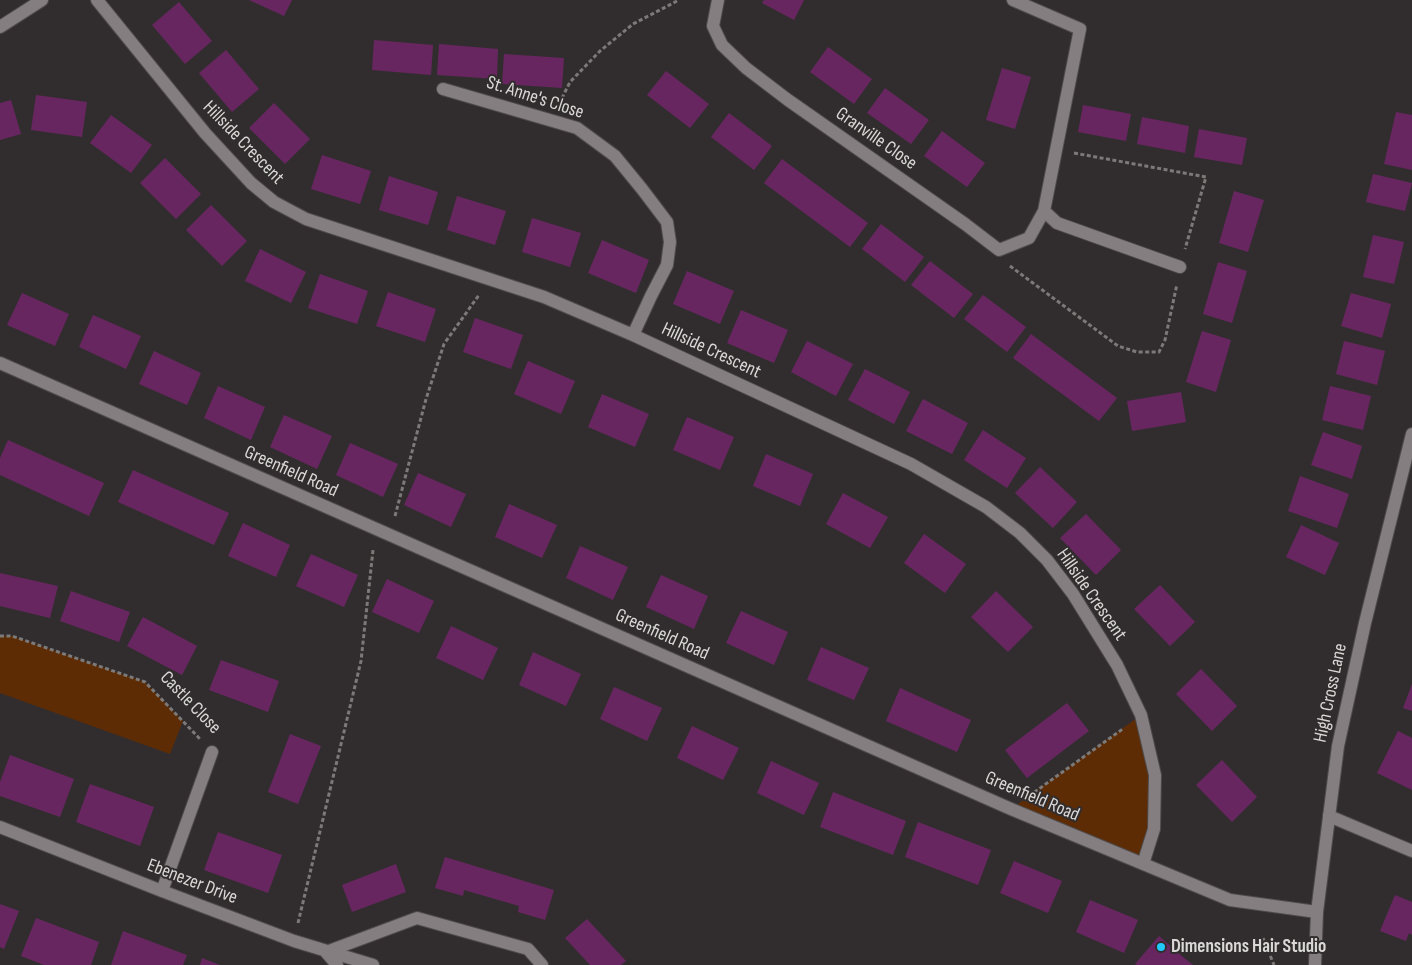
<!DOCTYPE html>
<html>
<head>
<meta charset="utf-8">
<style>
	body { margin:0 }
	canvas { display:block; background:#312d2e }
</style>
</head>
<body>
<canvas width="1412" height="965"></canvas>
<script>
const ctx = document.querySelector('canvas').getContext('2d');
ctx.lineJoin = 'round';
function fillPath(path, color) {
  ctx.fillStyle = color;
  ctx.fill(path, 'evenodd');
}
function shape(rows) {
  const path = new Path2D();
  for (const r of rows) {
    path.moveTo(r[0], r[1]);
    for (let i = 2; i < r.length; i += 2) path.lineTo(r[i], r[i + 1]);
  }
  return path;
}
function trace(path, color, width, dash) {
  ctx.strokeStyle = color;
  ctx.lineWidth = width;
  ctx.lineCap = dash ? 'butt' : 'round';
  ctx.setLineDash(dash || []);
  ctx.stroke(path);
}
function write(font, color, halo, rows, align = 'center') {
  ctx.font = font + ' "Sofia Sans Condensed",sans-serif';
  ctx.lineWidth = 4;
  ctx.setLineDash([]);
  ctx.textBaseline = 'middle';
  ctx.strokeStyle = halo;
  ctx.fillStyle = color;
  for (const [text, x, y, turn = 0] of rows) {
    ctx.save();
    ctx.translate(x, y);
    ctx.rotate((+turn || 0) * Math.PI / 180);
    ctx.textAlign = isNaN(turn) ? turn : align;
    if (halo) ctx.strokeText(text, 0, 0);
    ctx.fillText(text, 0, 0);
    ctx.restore();
  }
}
const green = shape([
	[0,636,12,636,145,682,183,721,170,754,0,693],
	[1141,715,1155,775,1143,864,1011,809]
]);
const building = shape([
	[249,0,292,0,284,16],
	[764,0,804,0,794,20,762,3],
	[179,2,212,41,185,64,152,25],
	[374,40,433,45,431,75,372,70],
	[439,44,498,49,497,79,437,75],
	[828,47,872,79,854,104,810,72],
	[226,50,259,89,232,112,199,73],
	[504,54,564,58,562,88,502,84],
	[1002,68,1031,77,1015,129,986,120],
	[666,71,709,104,690,128,647,95],
	[885,88,929,120,911,144,867,113],
	[36,95,87,102,82,137,31,130],
	[11,100,21,134,0,140,0,103],
	[274,103,310,139,285,164,249,128],
	[1083,105,1131,114,1126,141,1078,132],
	[1396,112,1412,115,1412,170,1384,164],
	[729,113,772,146,754,170,711,137],
	[111,115,152,145,131,173,90,143],
	[1142,117,1189,126,1185,153,1137,144],
	[1199,129,1247,138,1242,165,1194,157],
	[942,131,985,163,967,187,924,156],
	[322,155,371,171,360,204,311,189],
	[165,158,201,194,176,219,140,183],
	[782,159,868,223,850,247,764,183],
	[1373,174,1412,183,1405,211,1366,202],
	[389,176,438,192,428,225,379,210],
	[1234,191,1264,200,1248,252,1219,243],
	[457,196,506,211,495,245,447,230],
	[211,205,247,241,222,266,186,230],
	[532,218,581,233,570,267,522,252],
	[881,224,924,257,905,282,862,249],
	[1373,235,1404,242,1394,284,1363,277],
	[602,240,649,260,636,293,588,273],
	[260,249,306,272,291,303,245,281],
	[930,261,973,294,954,318,911,285],
	[1218,262,1247,271,1232,323,1203,314],
	[687,271,734,291,720,324,673,304],
	[320,274,368,291,357,324,308,308],
	[388,292,436,309,425,342,376,326],
	[22,293,69,314,55,346,7,325],
	[1351,293,1391,304,1382,338,1341,326],
	[983,295,1026,327,1007,352,964,319],
	[741,310,788,330,774,363,727,343],
	[93,315,141,336,126,369,79,347],
	[475,318,523,335,511,369,463,352],
	[1202,331,1231,340,1216,392,1186,382],
	[1031,334,1117,398,1099,421,1013,358],
	[807,341,853,364,836,396,791,372],
	[1344,341,1385,351,1377,385,1336,374],
	[154,351,201,373,187,405,139,384],
	[528,361,575,381,561,414,514,394],
	[865,369,910,392,894,424,848,400],
	[218,386,265,407,251,440,204,418],
	[1330,386,1371,396,1363,430,1322,420],
	[1181,392,1186,422,1132,431,1127,401],
	[602,394,649,414,635,447,588,427],
	[923,399,968,423,952,454,906,431],
	[284,415,332,436,317,469,270,447],
	[687,417,734,437,720,470,673,450],
	[983,430,1026,458,1007,488,964,460],
	[1323,432,1362,446,1352,479,1311,465],
	[8,440,104,483,89,516,0,475,0,458],
	[350,443,398,464,383,497,336,475],
	[766,454,813,474,800,506,753,486],
	[1040,467,1077,502,1053,528,1015,493],
	[133,470,229,513,214,545,118,502],
	[418,473,466,494,451,527,404,505],
	[1300,476,1349,494,1337,528,1288,511],
	[843,493,888,517,870,548,826,524],
	[509,504,557,525,542,558,495,537],
	[1086,514,1121,550,1096,575,1060,538],
	[243,523,290,545,276,577,228,556],
	[1301,525,1339,543,1325,575,1286,557],
	[924,534,966,564,945,593,904,563],
	[580,546,628,567,613,600,566,578],
	[311,554,358,575,344,607,296,586],
	[0,573,58,586,50,618,0,606],
	[661,575,708,596,694,629,646,607],
	[387,579,434,601,419,633,372,612],
	[1160,585,1195,622,1170,646,1134,609],
	[71,591,130,612,119,642,60,621],
	[996,591,1033,627,1008,652,971,617],
	[741,611,788,632,774,665,726,643],
	[143,617,197,646,182,675,127,646],
	[451,626,498,648,483,680,436,658],
	[821,647,869,668,854,700,807,680],
	[533,652,581,674,566,706,519,685],
	[221,660,279,681,268,712,209,690],
	[1201,669,1237,706,1212,731,1176,694],
	[1412,684,1412,711,1403,708],
	[614,687,662,708,647,741,600,719],
	[900,688,971,720,957,752,886,721],
	[1067,703,1089,731,1027,778,1005,750],
	[692,726,739,748,723,780,677,758],
	[1398,731,1412,738,1412,790,1377,773],
	[290,734,321,746,298,804,268,792],
	[10,755,74,779,60,817,0,796,0,782],
	[1222,760,1257,797,1232,822,1196,785],
	[771,761,819,783,804,815,757,793],
	[90,784,154,807,140,846,76,822],
	[833,792,906,821,893,855,820,827],
	[918,822,991,850,978,885,905,857],
	[218,832,282,855,268,893,204,870],
	[445,857,554,890,545,920,518,912,519,906,464,890,463,896,435,888],
	[1014,861,1062,881,1048,913,1000,893],
	[396,864,406,892,352,912,342,885],
	[1395,895,1412,902,1412,935,1409,933,1406,941,1380,931],
	[1090,900,1138,920,1124,953,1076,932],
	[0,904,19,911,4,949,0,947],
	[36,918,99,942,91,965,44,965,21,956],
	[587,919,626,961,621,965,590,965,565,938],
	[123,931,187,955,183,965,111,965],
	[1159,936,1183,957,1193,965,1137,965,1135,964],
	[202,958,220,965,200,965]
]);
const path = shape([
	[559,104,570,82,600,51,633,24,679,0],
	[1074,153,1206,177,1185,249],
	[1010,266,1118,346,1137,352,1159,352,1165,340,1177,284],
	[395,516,426,399,444,344,479,295],
	[0,636,12,636,145,682,200,739],
	[1029,796,1124,728],
	[298,923,361,661,373,550],
	[1263,938,1274,965]
]);
const service = shape([
	[337,965,326,952,417,918,528,949,542,965]
]);
const minor = shape([
	[97,0,205,133,251,183,274,202,306,219,544,297,633,335,911,464,986,507,1020,533,1047,560,1073,594,1117,665,1141,715,1155,775,1154,829,1143,864],
	[718,0,713,26,722,45,746,68,788,100,965,224,999,250,1029,238,1044,211,1080,29,1013,0],
	[0,27,42,0],
	[443,89,577,128,615,156,642,189,667,222,670,242,667,265,651,296,633,335],
	[1044,211,1057,223,1180,267],
	[0,363,1011,809,1230,900,1317,912],
	[1329,816,1412,851],
	[0,827,162,891,294,941,373,965],
	[162,891,212,752]
]);
const tertiary = shape([
	[1315,965,1317,912,1338,746,1365,623,1412,434]
]);
const markers = [
	[1161,947,5,"#22c9fd"]
];
const streetNames = [
	["St. Anne's Close",535,98,18],
	["Granville Close",876,139,35],
	["Hillside Crescent",243,143,46],
	["Hillside Crescent",711,351,25],
	["Greenfield Road",291,472,24],
	["Hillside Crescent",1091,595,55],
	["Greenfield Road",662,635,24],
	["High Cross Lane",1331,693,-78],
	["Castle Close",190,703,46],
	["Greenfield Road",1032,797,23],
	["Ebenezer Drive",192,882,21]
];
const poiNames = [
	["Dimensions Hair Studio",1171,947]
];
fillPath(green, '#5d2c05');
fillPath(building, '#682660');
trace(service, '#4f4b4c', 14);
trace(minor, '#4f4b4c', 14);
trace(tertiary, '#4f4b4c', 14);
trace(path, '#7c7979', 3, [4, 2.5]);
trace(service, '#847e80', 12);
trace(minor, '#847e80', 12);
trace(tertiary, '#847e80', 12);
for (const [x, y, r, color] of markers) {
  const dot = new Path2D();
  dot.arc(x, y, r, 0, 2 * Math.PI);
  ctx.fillStyle = color;
  ctx.fill(dot);
  trace(dot, '#312d2e', 2);
}
write('19px', '#dad7d7', '#312d2e', streetNames);
write('bold 19px', '#dad7d7', '#312d2e', poiNames, 'left');
</script>
</body>
</html>
